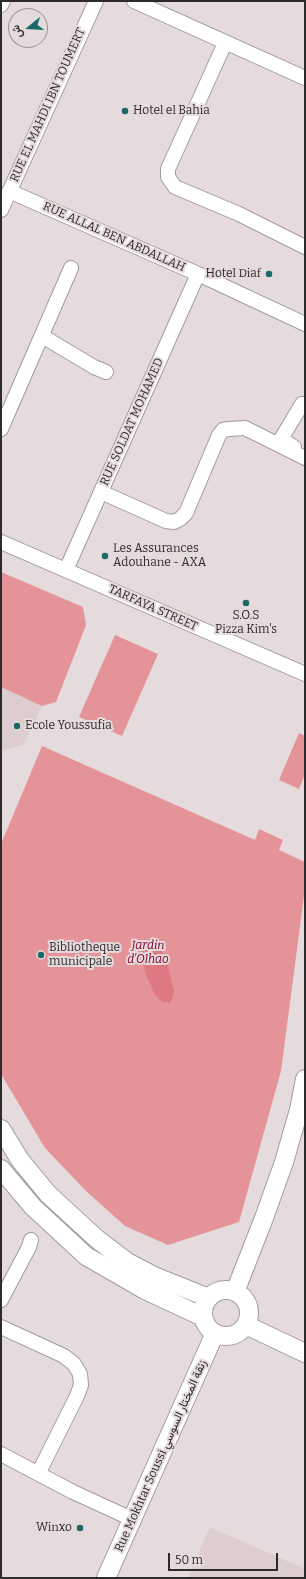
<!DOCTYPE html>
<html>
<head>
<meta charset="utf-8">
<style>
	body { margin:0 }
	#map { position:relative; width:306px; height:1579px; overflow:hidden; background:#e5dbdc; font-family:Bitter,Vazirmatn,serif }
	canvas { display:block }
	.frame { position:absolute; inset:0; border:2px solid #2d2a2a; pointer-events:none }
	.north { position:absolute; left:8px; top:8px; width:40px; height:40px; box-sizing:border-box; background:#e5dbdc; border:1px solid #9b9495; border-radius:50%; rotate:252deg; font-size:11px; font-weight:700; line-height:16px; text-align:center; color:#2d2a2a }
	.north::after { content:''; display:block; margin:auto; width:14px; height:18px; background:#1a6867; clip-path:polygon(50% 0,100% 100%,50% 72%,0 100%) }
	.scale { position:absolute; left:168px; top:1553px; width:110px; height:18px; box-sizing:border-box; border:2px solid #2d2a2a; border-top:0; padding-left:5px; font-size:12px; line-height:14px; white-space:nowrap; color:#2d2a2a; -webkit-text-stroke:3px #e5dbdc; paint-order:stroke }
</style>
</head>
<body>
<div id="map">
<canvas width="306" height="1579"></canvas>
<div class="frame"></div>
<div class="north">ش</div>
<div class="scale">50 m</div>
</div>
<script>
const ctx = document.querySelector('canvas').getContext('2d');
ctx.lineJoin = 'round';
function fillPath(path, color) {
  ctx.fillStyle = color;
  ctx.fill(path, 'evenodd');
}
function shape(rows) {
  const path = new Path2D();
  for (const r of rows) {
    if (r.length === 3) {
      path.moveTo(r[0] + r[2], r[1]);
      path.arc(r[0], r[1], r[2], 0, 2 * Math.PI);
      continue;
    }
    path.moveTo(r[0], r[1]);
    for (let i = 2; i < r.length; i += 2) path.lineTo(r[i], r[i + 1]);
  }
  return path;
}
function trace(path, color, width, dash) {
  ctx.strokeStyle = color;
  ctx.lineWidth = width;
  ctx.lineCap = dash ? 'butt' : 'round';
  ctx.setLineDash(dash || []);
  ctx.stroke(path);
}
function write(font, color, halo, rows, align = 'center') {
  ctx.font = font + ' Bitter,Vazirmatn,serif';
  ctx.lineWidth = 4;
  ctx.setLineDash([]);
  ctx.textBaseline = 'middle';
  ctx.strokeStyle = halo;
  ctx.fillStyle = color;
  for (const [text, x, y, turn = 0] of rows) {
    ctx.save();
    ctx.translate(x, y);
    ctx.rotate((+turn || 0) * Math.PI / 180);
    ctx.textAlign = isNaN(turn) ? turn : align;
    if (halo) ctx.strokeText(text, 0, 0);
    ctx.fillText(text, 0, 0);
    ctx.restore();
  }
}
const built = shape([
	[1,687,42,706,23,745,1,751],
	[210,1527,305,1569,305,1578,188,1578]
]);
const green = shape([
	[1,572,83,607,86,625,56,702,42,706,1,687],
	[115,635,158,654,122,736,79,717],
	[299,733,305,736,305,774,299,789,279,780],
	[42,746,255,840,259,829,283,840,279,850,305,862,305,888,281,1071,239,1222,168,1245,125,1226,86,1191,45,1148,1,1074,1,844]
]);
const water = shape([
	[149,940,158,945,167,962,174,991,172,1000,170,1003,163,1002,155,995,145,972,141,947,143,942]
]);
const minor = shape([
	[134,1,305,78],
	[1,5,3,1],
	[225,43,168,169,168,177,175,187,239,214,305,247],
	[9,191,198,274,305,324],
	[1,210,96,1],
	[42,336,94,367,106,372],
	[1,429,71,268],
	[294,447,281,439,302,404,305,404],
	[101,492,166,521,174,522,180,519,186,513,219,435,223,430,229,429,245,428,305,458],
	[1,542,305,674],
	[66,570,198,274],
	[1,1300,29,1247,31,1240],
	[1,1327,64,1356,74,1364,80,1374,81,1385,77,1396,39,1472],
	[1,1454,73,1492,132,1519]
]);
const tertiary = shape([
	[1,1129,20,1160,48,1194,97,1239,127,1262,154,1276,209,1298],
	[1,1169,33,1207,86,1256,145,1290,203,1317],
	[226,1313,23],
	[235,1292,264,1218,284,1162,299,1110,305,1079],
	[246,1325,305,1353],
	[106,1578,215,1333]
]);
const markers = [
	[125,111,4,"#1a6867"],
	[269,274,4,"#1a6867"],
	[105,556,4,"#1a6867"],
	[246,603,4,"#1a6867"],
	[17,726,4,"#1a6867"],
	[41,955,4,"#1a6867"],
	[80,1528,4,"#1a6867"]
];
const streetNames = [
	["RUE EL MAHDI IBN TOUMERT",48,105,-66],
	["RUE ALLAL BEN ABDALLAH",114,237,24],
	["RUE SOLDAT MOHAMED",132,422,-66],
	["TARFAYA STREET",153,608,24],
	["Rue Mokhtar Soussi زنقة المختار السوسي",161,1456,-66]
];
const poiNames = [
	["Hotel el Bahia",133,111],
	["Hotel Diaf",261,274,"right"],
	["Les Assurances",113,549],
	["Adouhane - AXA",113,563],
	["S.O.S",246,616,"center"],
	["Pizza Kim's",246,630,"center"],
	["Ecole Youssufia",25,726],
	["Bibliotheque",49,948],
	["municipale",49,962],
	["Winxo",72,1528,"right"]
];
const parkNames = [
	["Jardin",148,946],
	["d'Olhao",148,960]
];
fillPath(built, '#decdce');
fillPath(green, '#e49399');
fillPath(water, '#de7984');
trace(minor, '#a39b9b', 16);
trace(tertiary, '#a39b9b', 20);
trace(minor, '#fff', 14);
trace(tertiary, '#fff', 18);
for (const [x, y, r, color] of markers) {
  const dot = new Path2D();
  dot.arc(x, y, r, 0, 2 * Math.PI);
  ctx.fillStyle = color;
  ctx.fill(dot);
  trace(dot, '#e5dbdc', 1.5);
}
write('12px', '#2d2a2a', '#e5dbdc', streetNames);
write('12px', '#2d2a2a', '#e5dbdc', poiNames, 'left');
write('italic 12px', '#820028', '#e5dbdc', parkNames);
</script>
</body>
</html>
